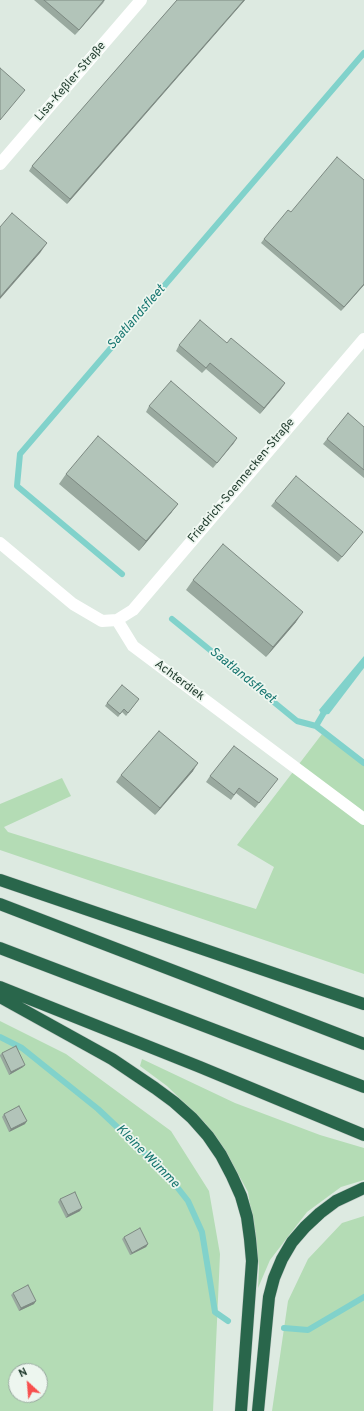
<!DOCTYPE html>
<html>
<head>
<meta charset="utf-8">
<style>
	body { margin:0 }
	#map { position:relative; width:364px; height:1411px; overflow:hidden; background:#ddeae1; font-family:Overpass,sans-serif }
	canvas { display:block }
	.north { position:absolute; left:8px; top:1363px; width:40px; height:40px; box-sizing:border-box; background:#edf6ef; border:1px solid #9aaaa1; border-radius:50%; rotate:334deg; font-size:11px; font-weight:700; line-height:16px; text-align:center; color:#1e392b }
	.north::after { content:''; display:block; margin:auto; width:14px; height:18px; background:#f74f4d; clip-path:polygon(50% 0,100% 100%,50% 72%,0 100%) }
</style>
</head>
<body>
<div id="map">
<canvas width="364" height="1411"></canvas>
<div class="north">N</div>
</div>
<script>
const ctx = document.querySelector('canvas').getContext('2d');
ctx.lineJoin = 'round';
function fillPath(path, color) {
  ctx.fillStyle = color;
  ctx.fill(path, 'evenodd');
}
function shape(rows) {
  const path = new Path2D();
  for (const r of rows) {
    path.moveTo(r[0], r[1]);
    for (let i = 2; i < r.length; i += 2) path.lineTo(r[i], r[i + 1]);
  }
  return path;
}
function trace(path, color, width, dash) {
  ctx.strokeStyle = color;
  ctx.lineWidth = width;
  ctx.lineCap = dash ? 'butt' : 'round';
  ctx.setLineDash(dash || []);
  ctx.stroke(path);
}
function write(font, color, halo, rows, align = 'center') {
  ctx.font = font + ' Overpass,sans-serif';
  ctx.lineWidth = 3.5;
  ctx.setLineDash([]);
  ctx.textBaseline = 'middle';
  ctx.strokeStyle = halo;
  ctx.fillStyle = color;
  for (const [text, x, y, turn = 0] of rows) {
    ctx.save();
    ctx.translate(x, y);
    ctx.rotate((+turn || 0) * Math.PI / 180);
    ctx.textAlign = isNaN(turn) ? turn : align;
    if (halo) ctx.strokeText(text, 0, 0);
    ctx.fillText(text, 0, 0);
    ctx.restore();
  }
}
const green = shape([
	[322,734,364,765,364,974,0,850,0,804,62,778,71,796,4,827,8,832,256,909,274,867,237,845],
	[0,1021,66,1054,171,1131,209,1191,220,1254,213,1411,0,1411],
	[16,1371,40,1371,40,1395,16,1395],
	[142,1059,235,1103,320,1135,364,1148,364,1180,341,1187,307,1212,270,1260,258,1288,259,1266,248,1192,227,1154,205,1123,167,1086,140,1066],
	[364,1216,364,1411,272,1411,288,1301,308,1259,342,1223]
]);
const water = shape([
	[364,656,364,668,329,714,322,715,319,710]
]);
const stream = shape([
	[122,574,17,486,20,454,364,53],
	[172,619,297,721,316,726,364,763],
	[316,726,326,709],
	[0,1037,22,1048,98,1109,166,1173,188,1201,202,1232,215,1312,228,1321],
	[284,1328,308,1330,364,1297]
]);
const street = shape([
	[0,164,141,0],
	[0,543,73,604,102,621,117,620],
	[117,620,133,610,364,339],
	[117,620,133,646,364,819]
]);
const highway = shape([
	[0,880,364,1004],
	[0,904,364,1044],
	[0,948,364,1087],
	[0,987,200,1067,364,1135],
	[0,997,112,1059,155,1088,174,1102,192,1118,208,1136,221,1155,232,1176,241,1196,247,1217,250,1239,252,1261,241,1411],
	[258,1411,269,1297,274,1278,282,1259,292,1242,305,1227,320,1213,336,1201,364,1188]
]);
const wall = shape([
	[34,0,105,0,75,35],
	[177,0,245,0,67,204,29,171,32,166],
	[364,180,364,285,341,311,261,243,264,239,291,212],
	[227,343,285,383,260,414,206,369,202,373,176,351,179,345],
	[149,406,237,438,213,468,146,412],
	[364,427,364,478,323,444,327,439],
	[66,474,178,504,171,513,139,551,59,484],
	[275,501,359,537,338,562,271,506],
	[193,580,296,622,266,657,186,590],
	[139,699,126,716,122,712,118,717,105,706,107,703],
	[193,771,155,815,116,782,121,775],
	[210,776,278,779,255,808,236,793,231,800,206,782],
	[2,1053,23,1067,9,1075,0,1056,0,1055],
	[4,1114,25,1124,9,1132,2,1117],
	[60,1199,80,1211,66,1218,58,1202],
	[124,1237,148,1244,146,1247,130,1255,122,1239],
	[13,1293,34,1304,19,1311,11,1295]
]);
const shadedWall = shape([
	[105,0,103,3,75,35,79,30],
	[244,0,245,0,67,204,70,199],
	[47,243,40,253,0,299,0,297],
	[364,284,364,285,341,311,344,307],
	[285,383,281,389,260,414,264,408],
	[237,438,234,443,213,468],
	[178,504,171,513,139,551,146,541],
	[303,612,296,622,266,657,273,647],
	[198,763,193,771,155,815,160,808],
	[25,1065,23,1067,9,1075,11,1072],
	[27,1121,25,1124,9,1132,11,1129],
	[82,1208,80,1211,66,1218,68,1215],
	[148,1244,146,1247,130,1255,132,1253],
	[36,1301,34,1304,19,1311,21,1308]
]);
const building = shape([
	[44,0,104,0,79,30,44,0],
	[177,0,244,0,70,199,32,166,177,0],
	[0,68,25,90,0,120,0,68],
	[337,157,364,180,364,284,344,307,264,239,288,210,291,212,337,157],
	[12,213,47,243,0,297,0,227,12,213],
	[200,320,227,343,231,338,285,383,264,408,210,363,206,368,179,345,200,320],
	[171,381,237,438,217,463,149,406,171,381],
	[348,413,364,427,364,470,327,439,348,413],
	[98,436,178,504,146,541,66,474,98,436],
	[296,476,363,532,342,557,275,501,296,476],
	[223,544,303,612,273,647,193,580,223,544],
	[122,685,139,699,128,713,124,709,120,714,107,703,122,685],
	[159,731,198,763,160,808,121,775,159,731],
	[234,746,278,779,259,803,239,788,234,795,210,776,234,746],
	[16,1046,25,1065,11,1072,2,1053,16,1046],
	[19,1106,27,1121,11,1129,4,1114,19,1106],
	[75,1192,82,1208,68,1215,60,1199,75,1192],
	[140,1228,148,1244,132,1253,124,1237,140,1228],
	[28,1285,36,1301,21,1308,13,1293,28,1285]
]);
const streetNames = [
	["Lisa-Keßler-Straße",71,82,-49],
	["Friedrich-Soennecken-Straße",242,481,-50],
	["Achterdiek",179,681,37]
];
const waterNames = [
	["Saatlandsfleet",137,318,-49],
	["Saatlandsfleet",242,676,39],
	["Kleine Wümme",147,1157,45]
];
fillPath(green, '#b4dcb5');
fillPath(water, '#81d2cb');
trace(stream, '#81d2cb', 6);
trace(highway, '#c0c8c4', 13);
trace(street, '#fff', 12);
trace(highway, '#29664b', 12);
fillPath(wall, '#99a99f');
fillPath(shadedWall, '#7d8982');
fillPath(building, '#b2c4b9');
trace(building, '#7d8982', 1);
write('12px', '#1e392b', '#edf6ef', streetNames);
write('italic 13px', '#177670', '#edf6ef', waterNames);
</script>
</body>
</html>
